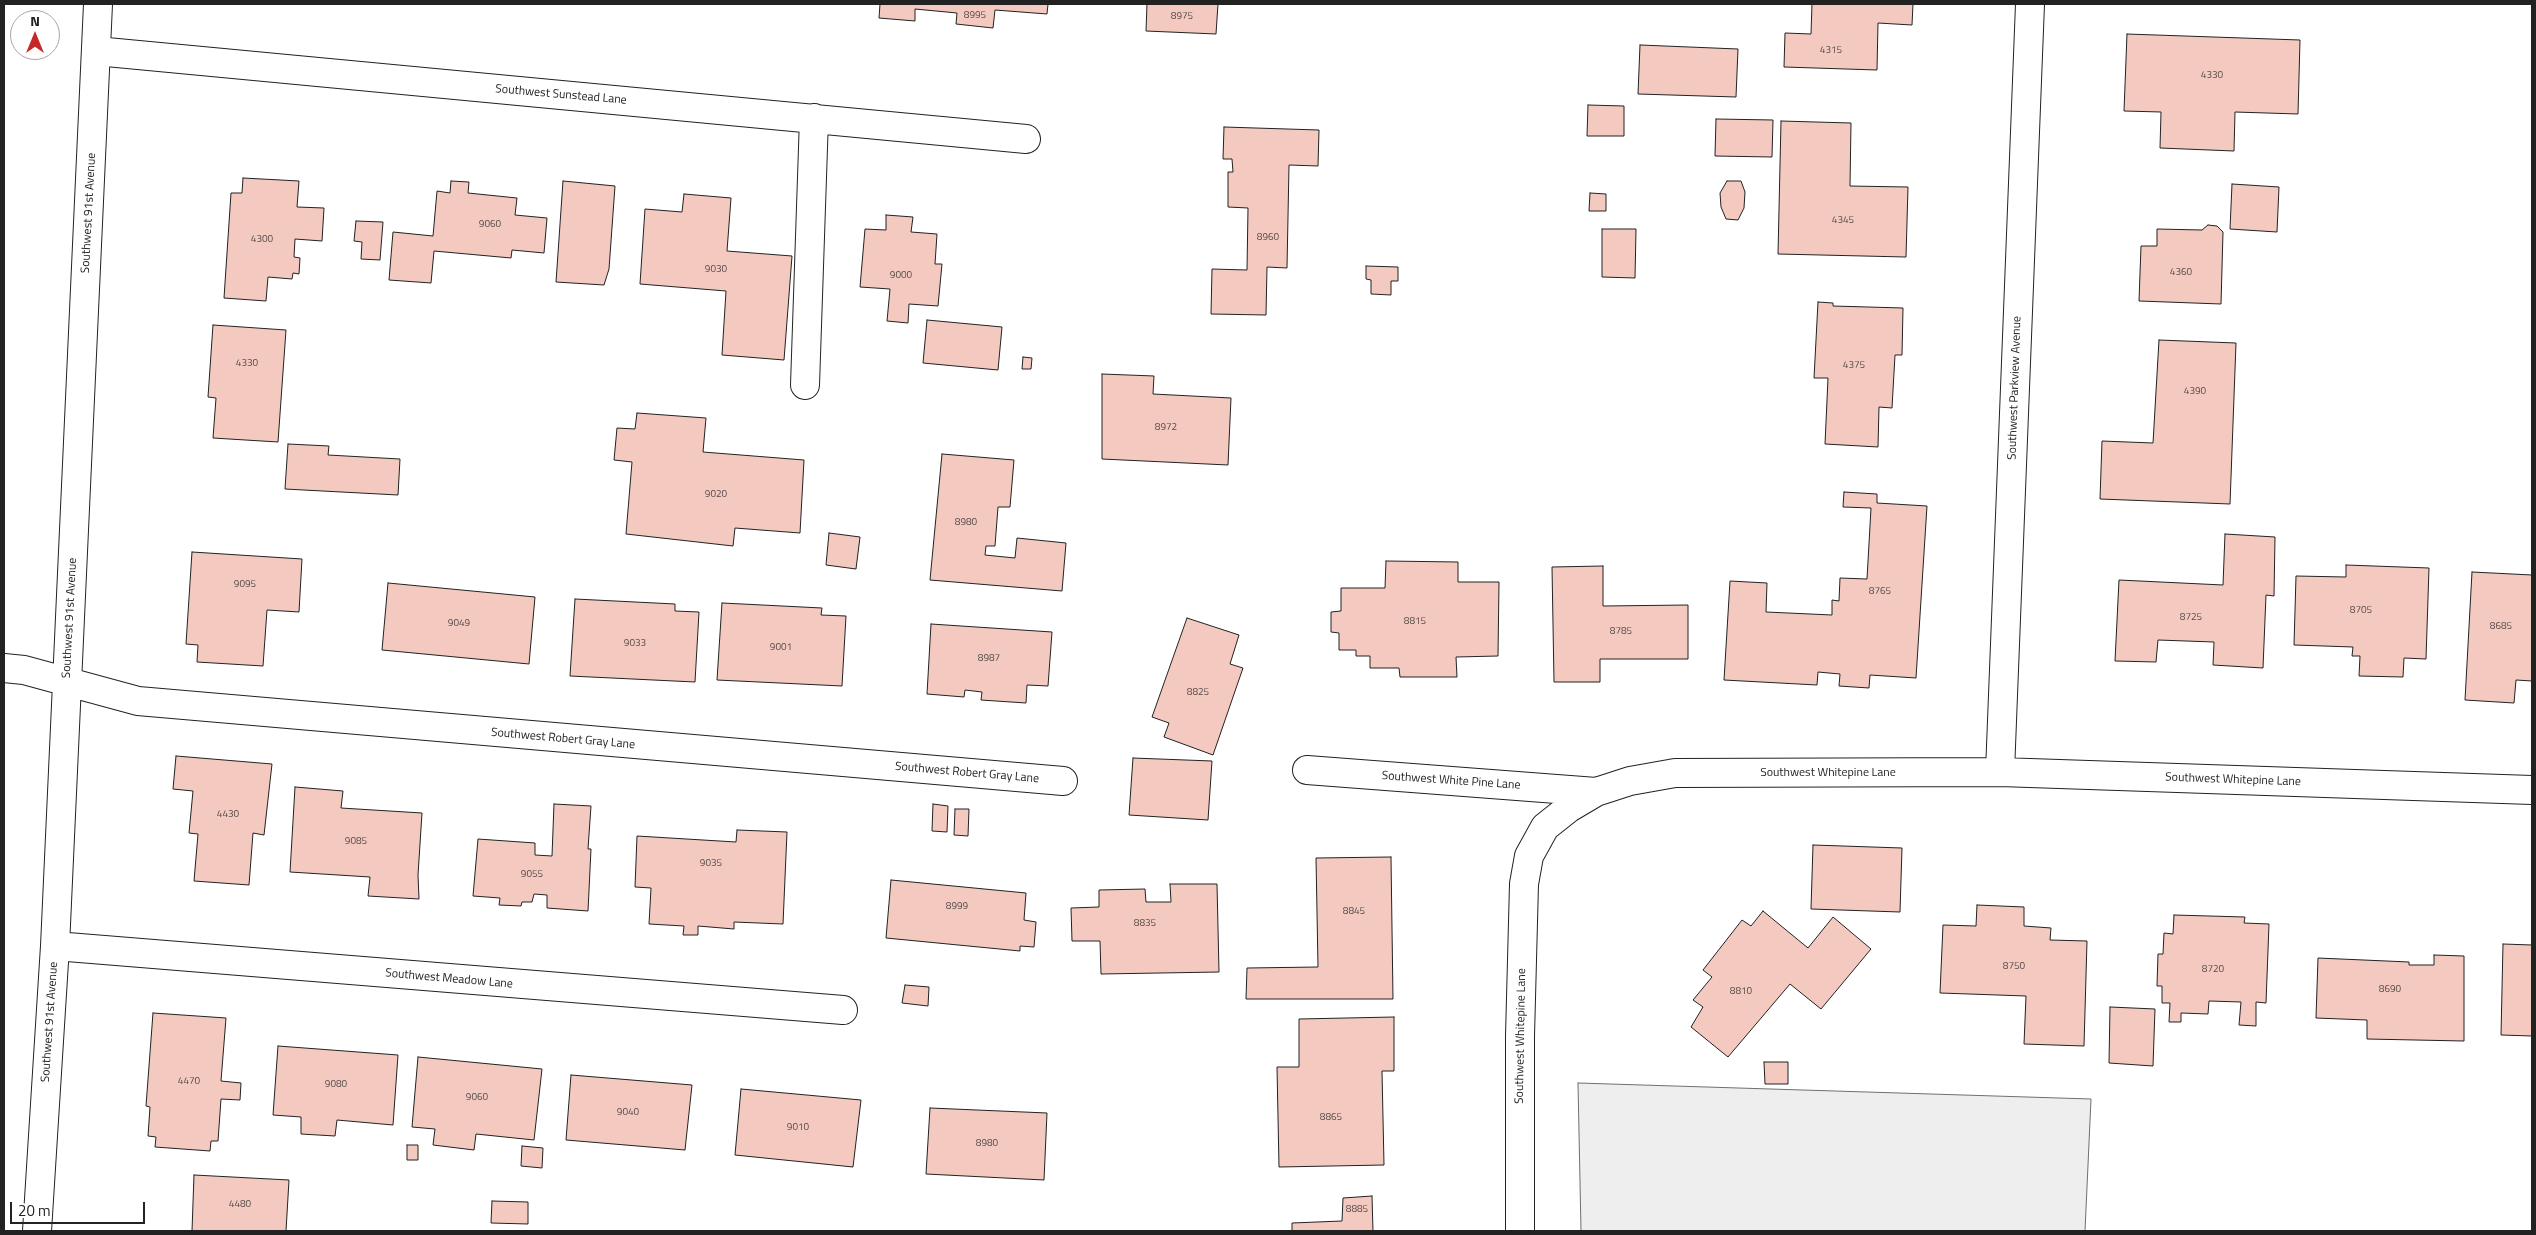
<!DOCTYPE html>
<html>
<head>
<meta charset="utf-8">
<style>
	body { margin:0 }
	#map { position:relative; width:2536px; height:1235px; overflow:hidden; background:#fff; font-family:"Titillium Web",sans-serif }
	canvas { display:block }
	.frame { position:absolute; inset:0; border:5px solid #222; pointer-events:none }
	.north { position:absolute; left:10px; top:10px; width:50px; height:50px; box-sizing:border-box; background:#fff; border:1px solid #a7a7a7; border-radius:50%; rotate:0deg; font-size:14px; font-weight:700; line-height:20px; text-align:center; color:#222 }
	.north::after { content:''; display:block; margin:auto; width:18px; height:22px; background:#c62828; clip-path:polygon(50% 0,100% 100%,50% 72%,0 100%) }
	.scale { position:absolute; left:10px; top:1202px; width:135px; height:22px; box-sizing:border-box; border:2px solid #222; border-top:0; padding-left:6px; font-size:15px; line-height:18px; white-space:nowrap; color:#222; -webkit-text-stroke:4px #fff; paint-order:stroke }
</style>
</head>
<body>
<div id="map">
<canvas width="2536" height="1235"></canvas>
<div class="frame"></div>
<div class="north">N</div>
<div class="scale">20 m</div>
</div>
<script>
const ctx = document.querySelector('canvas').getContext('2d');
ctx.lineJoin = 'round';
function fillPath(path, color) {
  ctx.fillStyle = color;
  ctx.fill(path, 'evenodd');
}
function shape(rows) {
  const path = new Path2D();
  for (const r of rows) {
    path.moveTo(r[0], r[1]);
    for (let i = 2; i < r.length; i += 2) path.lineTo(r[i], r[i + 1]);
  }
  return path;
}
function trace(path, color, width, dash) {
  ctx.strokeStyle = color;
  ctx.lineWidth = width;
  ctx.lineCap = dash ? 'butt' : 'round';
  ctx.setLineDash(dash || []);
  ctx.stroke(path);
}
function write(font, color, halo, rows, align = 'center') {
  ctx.font = font + ' "Titillium Web",sans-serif';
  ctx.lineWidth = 4;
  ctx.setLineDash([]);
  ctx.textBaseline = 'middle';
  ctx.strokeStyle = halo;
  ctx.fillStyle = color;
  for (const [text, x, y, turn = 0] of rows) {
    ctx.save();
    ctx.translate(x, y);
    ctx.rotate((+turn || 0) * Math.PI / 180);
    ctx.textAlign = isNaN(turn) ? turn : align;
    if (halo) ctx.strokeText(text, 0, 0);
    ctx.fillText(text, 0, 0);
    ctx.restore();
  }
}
const green = shape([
	[1578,1083,2091,1099,2085,1231,1581,1231,1578,1083]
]);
const building = shape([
	[880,4,1048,4,1047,14,995,10,993,28,956,24,957,13,915,9,915,21,879,18,880,4],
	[1147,4,1218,4,1216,34,1146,31,1147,4],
	[1812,4,1913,4,1912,25,1878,23,1877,70,1784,67,1785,33,1811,34,1812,4],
	[2127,34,2300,40,2298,114,2235,112,2234,151,2160,148,2161,112,2124,111,2127,34],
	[1640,45,1738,49,1736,97,1638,94,1640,45],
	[1588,105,1624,106,1624,136,1587,136,1588,105],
	[1716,119,1773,120,1772,157,1715,156,1716,119],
	[1781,121,1851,123,1850,186,1908,187,1906,257,1778,254,1781,121],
	[1224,127,1319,130,1318,166,1289,165,1287,268,1267,267,1266,315,1211,314,1212,269,1247,270,1248,208,1228,207,1228,172,1233,172,1232,159,1223,159,1224,127],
	[243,178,299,181,297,207,324,208,322,241,295,239,294,257,300,258,299,274,293,273,292,279,268,277,266,301,224,298,231,193,242,193,243,178],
	[451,181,469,182,468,193,517,198,515,215,547,218,544,253,512,250,511,258,434,251,431,283,389,280,393,232,433,236,437,191,450,193,451,181],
	[563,181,615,186,609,269,604,285,556,282,563,181],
	[1727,181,1741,181,1745,192,1744,208,1738,220,1726,219,1721,207,1720,193,1727,181],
	[2232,184,2279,187,2277,232,2230,229,2232,184],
	[1590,193,1606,194,1606,211,1589,211,1590,193],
	[684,194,731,198,727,251,792,256,784,360,722,355,726,291,640,284,645,209,682,212,684,194],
	[886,215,913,217,911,232,937,234,935,264,942,264,938,306,909,304,908,323,887,321,890,289,860,287,865,229,886,230,886,215],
	[356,221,383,222,380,260,361,259,362,242,354,241,356,221],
	[2208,225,2217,226,2223,232,2221,304,2139,301,2141,246,2157,246,2157,229,2202,230,2208,225],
	[1602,229,1636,229,1635,278,1602,277,1602,229],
	[1366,266,1398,267,1398,281,1391,281,1391,295,1371,294,1371,280,1366,279,1366,266],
	[1818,302,1833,303,1833,306,1903,308,1902,355,1895,355,1892,408,1879,407,1878,447,1825,444,1828,378,1814,378,1818,302],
	[927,320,1002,327,998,370,923,363,927,320],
	[213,325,286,330,278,442,213,438,216,398,208,397,213,325],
	[2159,340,2236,343,2230,504,2100,499,2102,441,2153,443,2159,340],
	[1023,357,1032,358,1031,369,1022,369,1023,357],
	[1102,374,1154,376,1153,394,1231,398,1228,465,1102,459,1102,374],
	[637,413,706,418,703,452,804,460,800,533,735,528,733,546,626,534,632,462,614,460,617,428,635,429,637,413],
	[288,444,329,446,328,455,400,459,398,495,285,489,288,444],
	[942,454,1014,460,1010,507,998,507,995,546,986,546,985,555,1015,558,1017,538,1066,543,1062,591,930,580,942,454],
	[1844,492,1877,494,1877,503,1927,506,1916,678,1870,675,1869,688,1839,686,1840,674,1818,672,1817,685,1724,680,1730,581,1767,583,1766,612,1832,615,1832,600,1839,601,1840,578,1867,579,1871,508,1843,507,1844,492],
	[829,533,860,537,856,569,826,565,829,533],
	[2225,534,2275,537,2274,596,2266,595,2263,668,2213,665,2214,642,2158,640,2156,662,2115,661,2119,580,2223,585,2225,534],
	[192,552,302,559,299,612,267,610,263,666,197,662,198,645,186,644,192,552],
	[1386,561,1458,562,1458,582,1499,582,1498,656,1456,657,1457,677,1400,677,1399,668,1370,668,1370,656,1356,656,1356,650,1339,650,1339,633,1331,632,1331,612,1341,611,1341,588,1385,588,1386,561],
	[2346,565,2429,568,2426,659,2404,658,2403,677,2359,676,2360,656,2352,656,2353,647,2294,645,2296,576,2346,577,2346,565],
	[1603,566,1603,606,1688,605,1688,659,1600,659,1600,682,1554,682,1552,567,1603,566],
	[2472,572,2532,575,2532,681,2516,680,2514,703,2465,700,2472,572],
	[388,583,535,597,529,664,382,650,388,583],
	[575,599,675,604,675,611,699,612,695,682,570,676,575,599],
	[722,603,822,608,821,615,846,616,842,686,717,680,722,603],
	[1187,618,1239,635,1230,664,1243,668,1213,755,1164,737,1169,723,1152,717,1187,618],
	[931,624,1052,632,1048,686,1027,685,1026,703,981,700,982,692,965,690,964,697,927,694,931,624],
	[176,756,272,764,264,835,253,833,249,885,194,881,198,834,189,833,193,791,173,789,176,756],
	[1133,758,1212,761,1208,820,1129,815,1133,758],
	[295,787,343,791,341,808,422,813,418,875,419,899,368,896,370,877,290,872,295,787],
	[554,804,591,806,588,849,591,849,588,911,547,908,547,895,534,894,532,902,522,902,521,906,499,905,500,898,473,896,478,839,535,843,535,855,552,856,554,804],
	[933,804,948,806,947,832,932,831,933,804],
	[955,809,969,809,968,836,954,835,955,809],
	[737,830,787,832,783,924,734,922,734,929,698,926,698,935,683,935,684,926,649,924,651,888,635,887,637,836,736,842,737,830],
	[1813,845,1902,848,1900,912,1811,909,1813,845],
	[1391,857,1393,999,1246,999,1247,968,1318,967,1316,858,1391,857],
	[891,880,1026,893,1024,920,1036,922,1034,947,1020,946,1020,951,886,938,891,880],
	[1170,884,1217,884,1219,972,1101,974,1100,941,1072,941,1071,908,1099,907,1099,890,1145,889,1146,902,1171,902,1170,884],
	[1977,905,2024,907,2024,926,2051,928,2050,940,2087,941,2084,1046,2024,1044,2026,996,1940,993,1943,925,1976,926,1977,905],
	[1763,911,1808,948,1833,917,1871,949,1821,1009,1790,984,1728,1057,1691,1027,1703,1007,1693,1000,1712,977,1703,970,1742,920,1751,926,1763,911],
	[2174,915,2245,917,2244,923,2269,924,2266,1003,2256,1002,2256,1026,2239,1025,2241,1002,2209,1001,2208,1014,2181,1013,2181,1022,2169,1022,2170,1003,2162,1003,2162,986,2157,986,2158,954,2163,954,2164,933,2173,934,2174,915],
	[2503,944,2532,945,2532,1036,2501,1035,2503,944],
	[2434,955,2464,956,2464,1041,2367,1039,2367,1020,2316,1018,2318,958,2409,962,2409,965,2434,965,2434,955],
	[905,985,929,987,928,1006,902,1003,905,985],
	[2110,1007,2155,1009,2153,1066,2109,1063,2110,1007],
	[153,1013,226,1018,221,1081,241,1083,240,1100,221,1099,218,1141,211,1141,210,1151,155,1147,156,1137,148,1136,150,1107,146,1106,153,1013],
	[1394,1017,1394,1071,1382,1071,1384,1165,1279,1167,1277,1067,1299,1067,1299,1019,1394,1017],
	[278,1046,398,1055,393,1125,337,1120,335,1136,301,1134,301,1117,273,1115,278,1046],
	[418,1057,542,1069,534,1140,476,1134,474,1150,433,1145,435,1129,412,1127,418,1057],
	[1764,1062,1788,1062,1788,1084,1765,1084,1764,1062],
	[571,1075,692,1085,685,1150,566,1140,571,1075],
	[741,1089,861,1100,853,1167,735,1155,741,1089],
	[930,1108,1047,1113,1044,1180,926,1174,930,1108],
	[407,1145,418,1145,418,1160,407,1160,407,1145],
	[522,1146,543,1148,542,1168,521,1166,522,1146],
	[194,1175,289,1180,286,1231,192,1231,194,1175],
	[1372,1196,1373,1231,1292,1231,1292,1223,1342,1221,1343,1198,1372,1196],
	[492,1201,528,1202,528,1224,491,1223,492,1201]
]);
const minor = shape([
	[96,51,1026,139],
	[805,385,814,118],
	[4,668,24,670,138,701,1063,781],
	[1307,770,1596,792],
	[2000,772,2030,4],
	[55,946,843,1010],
	[37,1231,55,946,98,4],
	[1520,1231,1520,1036,1524,884,1529,856,1545,827,1569,808,1596,792,1630,781,1675,773,2000,772,2532,790]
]);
const numberNames = [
	["8995",975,16],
	["8975",1182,17],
	["4315",1831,51],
	["4330",2212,76],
	["4345",1843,221],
	["9060",490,225],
	["8960",1268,238],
	["4300",262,240],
	["9030",716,270],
	["4360",2181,273],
	["9000",901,276],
	["4330",247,364],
	["4375",1854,366],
	["4390",2195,392],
	["8972",1166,428],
	["9020",716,495],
	["8980",966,523],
	["9095",245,585],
	["8765",1880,592],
	["8705",2361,611],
	["8725",2191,618],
	["8815",1415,622],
	["9049",459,624],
	["8685",2501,627],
	["8785",1621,632],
	["9033",635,644],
	["9001",781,648],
	["8987",989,659],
	["8825",1198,693],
	["4430",228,815],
	["9085",356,842],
	["9035",711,864],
	["9055",532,875],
	["8999",957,907],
	["8845",1354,912],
	["8835",1145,924],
	["8750",2014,967],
	["8720",2213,970],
	["8690",2390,990],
	["8810",1741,992],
	["4470",189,1082],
	["9080",336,1085],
	["9060",477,1098],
	["9040",628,1113],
	["8865",1331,1118],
	["9010",798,1128],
	["8980",987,1144],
	["4480",240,1205],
	["8885",1357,1210]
];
const streetNames = [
	["Southwest Sunstead Lane",561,95,5],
	["Southwest 91st Avenue",89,213,-87],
	["Southwest Parkview Avenue",2015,388,-88],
	["Southwest 91st Avenue",70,618,-87],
	["Southwest Robert Gray Lane",563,739,5],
	["Southwest Robert Gray Lane",967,773,5],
	["Southwest Whitepine Lane",1828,773],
	["Southwest Whitepine Lane",2233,780,2],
	["Southwest White Pine Lane",1451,781,4],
	["Southwest Meadow Lane",449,979,5],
	["Southwest 91st Avenue",50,1022,-86],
	["Southwest Whitepine Lane",1521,1036,-89]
];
fillPath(green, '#eee');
trace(green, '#6f6f6f', 1);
fillPath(building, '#f3c9c0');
trace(building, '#222', 1);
trace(minor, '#222', 30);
trace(minor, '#fff', 28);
write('10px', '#564c4a', null, numberNames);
write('12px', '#222', '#fff', streetNames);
</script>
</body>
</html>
